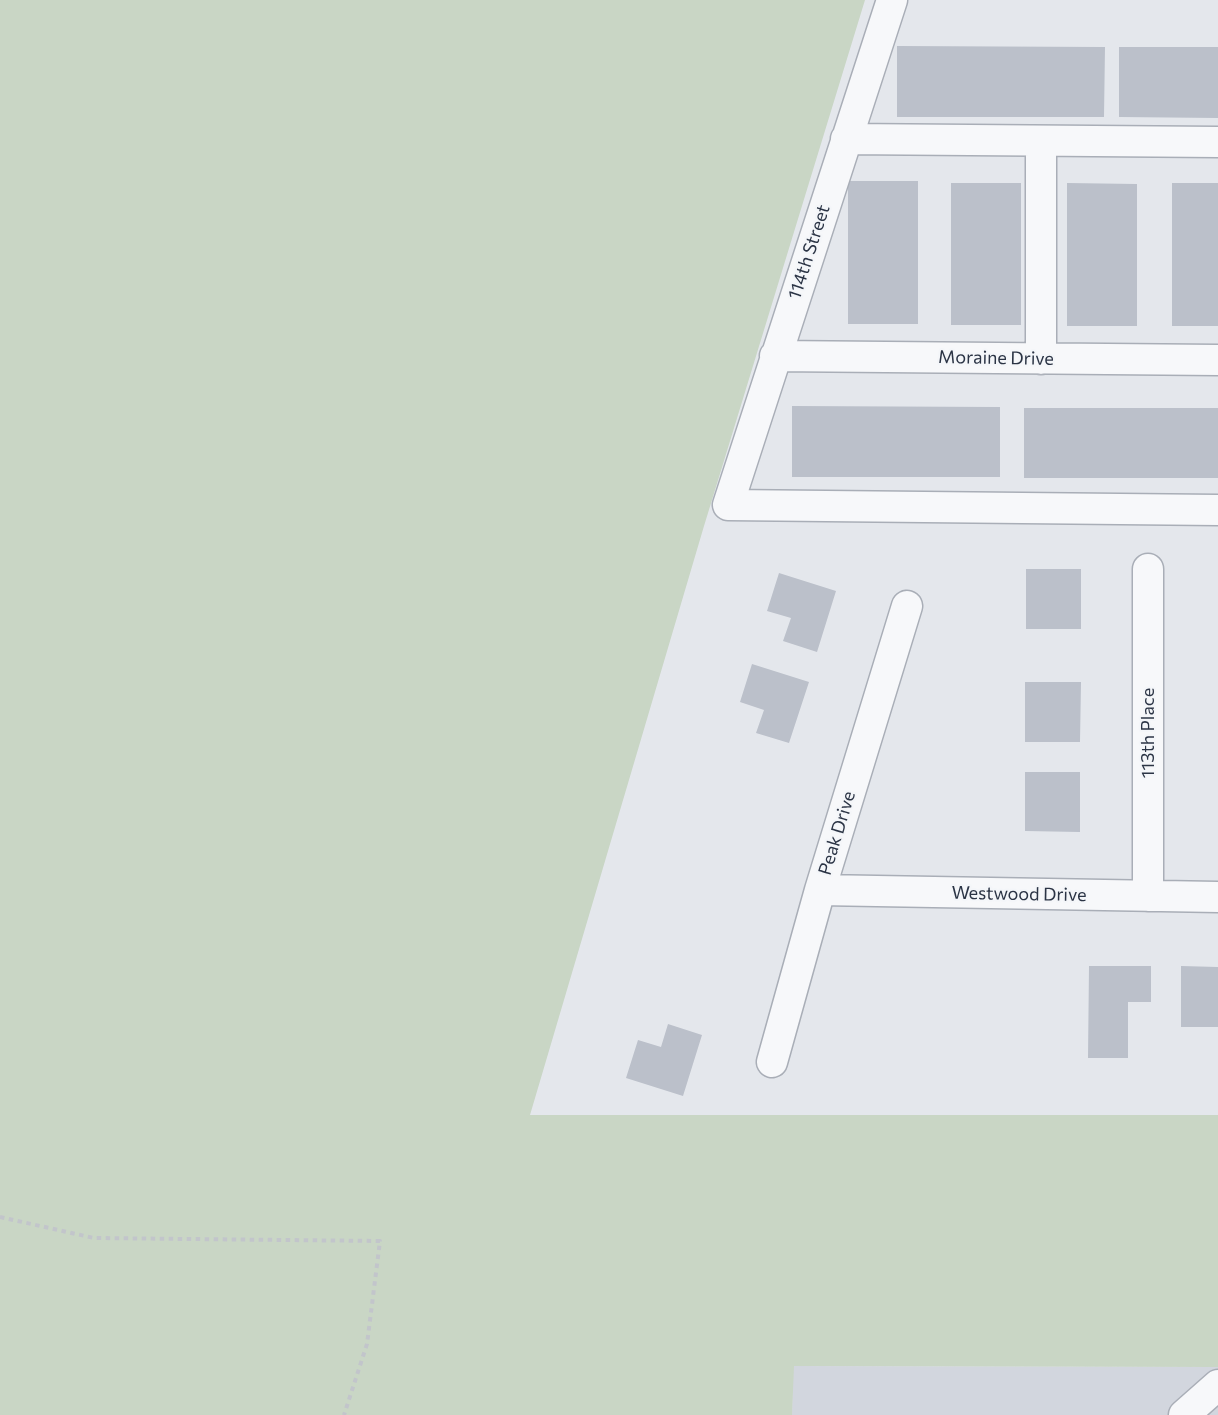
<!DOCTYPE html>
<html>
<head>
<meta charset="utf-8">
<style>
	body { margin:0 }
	canvas { display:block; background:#e4e7ec }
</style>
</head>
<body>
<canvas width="1218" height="1415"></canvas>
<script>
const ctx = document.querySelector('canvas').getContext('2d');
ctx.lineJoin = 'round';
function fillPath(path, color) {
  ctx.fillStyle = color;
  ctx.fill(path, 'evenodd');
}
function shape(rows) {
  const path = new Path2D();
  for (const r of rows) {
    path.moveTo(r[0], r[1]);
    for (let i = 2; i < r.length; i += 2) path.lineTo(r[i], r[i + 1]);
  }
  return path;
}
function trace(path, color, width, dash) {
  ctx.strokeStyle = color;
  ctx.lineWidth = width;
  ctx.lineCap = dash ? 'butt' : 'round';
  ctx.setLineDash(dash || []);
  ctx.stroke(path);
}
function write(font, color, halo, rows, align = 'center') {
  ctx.font = font + ' Commissioner,sans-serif';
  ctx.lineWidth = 4.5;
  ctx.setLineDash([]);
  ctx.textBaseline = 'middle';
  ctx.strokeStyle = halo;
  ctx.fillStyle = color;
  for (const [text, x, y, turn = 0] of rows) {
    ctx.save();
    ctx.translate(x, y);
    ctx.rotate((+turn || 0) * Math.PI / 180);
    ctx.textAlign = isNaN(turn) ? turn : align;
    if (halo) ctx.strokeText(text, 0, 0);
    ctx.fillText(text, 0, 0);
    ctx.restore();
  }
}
const built = shape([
	[793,1366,1218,1367,1218,1415,792,1415]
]);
const green = shape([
	[0,0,865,0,704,526,530,1115,1218,1115,1218,1367,794,1366,792,1415,0,1415]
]);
const building = shape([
	[897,46,1105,47,1104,117,897,117],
	[1119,47,1218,47,1218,118,1119,117],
	[848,181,918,181,918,324,848,324],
	[951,183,1021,183,1021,325,951,325],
	[1067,183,1137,184,1137,326,1067,326],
	[1172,183,1218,183,1218,326,1172,326],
	[792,406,1000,407,1000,477,792,477],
	[1024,408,1218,408,1218,478,1024,478],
	[1026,569,1081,569,1081,629,1026,629],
	[779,573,836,591,817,652,783,641,791,618,767,611],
	[752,664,809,682,789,743,756,733,764,710,740,702],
	[1025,682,1081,682,1080,742,1025,742],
	[1025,772,1080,772,1080,832,1025,831],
	[1089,966,1151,966,1151,1002,1128,1002,1128,1058,1088,1058],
	[1181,966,1218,967,1218,1027,1181,1027],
	[668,1024,702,1035,683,1096,626,1078,638,1040,661,1047]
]);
const path = shape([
	[0,1217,94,1238,380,1241,367,1344,344,1415]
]);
const minor = shape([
	[892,0,728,505,1218,510],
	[846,139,1218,142],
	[1041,141,1041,359],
	[775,356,1218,360],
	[1148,569,1148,896],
	[820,890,1218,897],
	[772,1062,820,890,907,606],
	[1184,1415,1218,1385]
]);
const streetNames = [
	["114th Street",809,252,-72],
	["Moraine Drive",996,358,1],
	["113th Place",1148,733,-90],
	["Peak Drive",837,833,-73],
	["Westwood Drive",1019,894,1]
];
fillPath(built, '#d2d6de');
fillPath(green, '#c9d6c5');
fillPath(building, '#bbc0ca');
trace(minor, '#a9aeb7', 33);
trace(path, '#c2c5cb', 4, [4.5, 4.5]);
trace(minor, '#f7f8fa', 30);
write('18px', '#2b3445', '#f4f6f9', streetNames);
</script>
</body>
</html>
